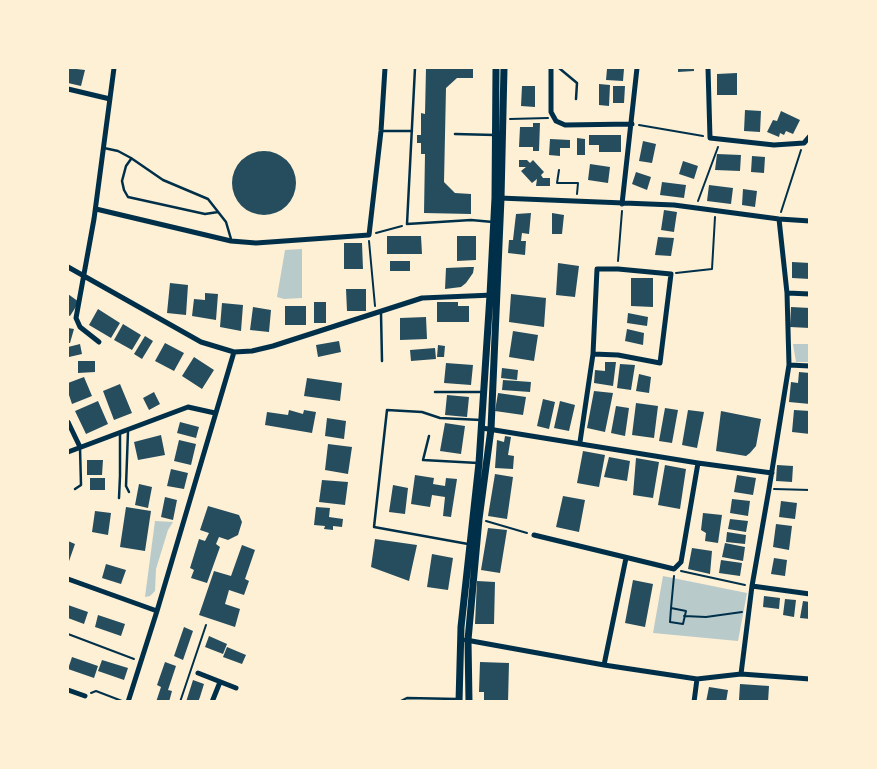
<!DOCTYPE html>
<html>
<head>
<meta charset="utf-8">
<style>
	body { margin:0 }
	#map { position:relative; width:877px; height:769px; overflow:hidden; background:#fdf0d5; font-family:"PT Serif",serif }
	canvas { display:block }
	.frame { position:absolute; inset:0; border:69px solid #fdf0d5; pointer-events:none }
</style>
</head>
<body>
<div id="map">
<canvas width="877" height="769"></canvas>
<div class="frame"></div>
</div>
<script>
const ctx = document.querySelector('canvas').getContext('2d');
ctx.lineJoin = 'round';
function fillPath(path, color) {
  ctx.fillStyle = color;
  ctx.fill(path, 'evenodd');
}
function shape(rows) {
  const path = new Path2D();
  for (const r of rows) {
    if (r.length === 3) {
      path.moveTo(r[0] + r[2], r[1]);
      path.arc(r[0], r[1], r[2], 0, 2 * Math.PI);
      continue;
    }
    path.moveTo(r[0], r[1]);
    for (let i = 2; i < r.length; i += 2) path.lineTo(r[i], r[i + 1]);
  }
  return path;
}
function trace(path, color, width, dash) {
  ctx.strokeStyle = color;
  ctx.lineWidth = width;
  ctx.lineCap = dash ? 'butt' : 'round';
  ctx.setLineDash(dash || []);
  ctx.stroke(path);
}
const green = shape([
	[302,249,302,298,284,299,277,297,285,250],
	[793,344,809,344,809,362,796,362],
	[155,521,173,522,168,530,156,569,155,591,150,596,145,597],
	[663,576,747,593,738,641,653,633]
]);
const building = shape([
	[68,68,85,70,81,86,68,83],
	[426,68,473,68,473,78,457,78,446,88,444,182,455,193,471,194,471,214,424,213,425,154,421,154,421,143,417,143,417,135,421,135,421,113,425,114],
	[678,68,694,68,694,71,678,72],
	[607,69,624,69,623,81,606,80],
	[737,73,737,95,717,95,717,74],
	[599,84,610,85,609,106,599,105],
	[522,86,535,86,535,107,521,106],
	[613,86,625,86,624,103,613,103],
	[745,110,761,111,760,132,744,131],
	[781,111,800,120,793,134,786,131,784,135,780,133,779,137,767,132,773,120,777,121],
	[533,123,540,123,539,151,533,151,533,147,519,147,520,127,533,127],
	[589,135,621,135,621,152,599,152,599,145,589,145],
	[577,138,585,139,585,155,577,155],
	[550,139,570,140,570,148,560,148,560,156,549,155],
	[643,141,656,144,652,163,639,161],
	[264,183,32],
	[717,154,741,155,740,171,715,170],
	[752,156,765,157,764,173,751,172],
	[519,160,527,160,530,163,533,160,544,172,541,175,543,178,550,178,550,186,536,186,537,179,532,183,521,171,526,167,519,167],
	[683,161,698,166,694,179,679,174],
	[590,164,610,167,608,183,588,180],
	[636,172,651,177,647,190,632,184],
	[662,182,686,185,684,198,660,195],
	[709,185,733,188,731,204,707,201],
	[743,189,757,191,755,207,742,205],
	[664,210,677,212,674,232,661,230],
	[531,213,529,234,522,233,521,241,526,241,525,255,508,253,509,240,513,240,516,214],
	[552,213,564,215,562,234,552,234],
	[387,236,421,236,422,254,387,254],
	[457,236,476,236,476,260,457,261],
	[658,237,674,238,671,256,655,255],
	[344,243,362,243,363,269,344,269],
	[390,261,410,261,410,271,390,271],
	[792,262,810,263,810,279,792,278],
	[558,263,579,266,575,297,556,295],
	[469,267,474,267,473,273,466,283,461,287,445,289,446,268],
	[631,278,653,278,653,307,631,306],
	[170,283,188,285,186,315,167,313],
	[346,289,366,289,366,311,347,311],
	[205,293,218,294,216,320,192,316,194,299,205,300],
	[68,294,79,302,70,316,68,315],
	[511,294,546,298,544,327,509,322],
	[314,302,326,302,326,323,314,323],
	[437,302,458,302,458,306,469,306,469,322,437,322],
	[222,303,243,305,241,331,220,327],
	[285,306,306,306,306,325,285,325],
	[253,307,271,310,269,332,250,330],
	[791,307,810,308,810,328,790,327],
	[98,309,120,323,111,338,89,325],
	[628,313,648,317,647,326,627,323],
	[426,317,427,339,400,340,400,318],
	[123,324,141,335,132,350,114,340],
	[68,328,74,329,70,343,68,343],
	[627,329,644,333,643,345,625,341],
	[513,331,538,335,534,361,509,357],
	[145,336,153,341,142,359,134,354],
	[339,341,341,352,318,357,316,345],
	[165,343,184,353,174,371,155,361],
	[80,344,82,354,69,357,68,347],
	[438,345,445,346,444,357,437,357],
	[435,348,436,359,411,361,410,350],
	[194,357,214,370,202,389,182,376],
	[78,361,95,361,95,372,78,373],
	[605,362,616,362,613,386,594,383,595,370,605,371],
	[446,363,473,365,471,385,444,383],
	[620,364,635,365,631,390,617,388],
	[502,368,518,370,517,380,501,378],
	[799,372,810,373,810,404,789,402,791,382,798,383],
	[639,374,651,377,649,393,636,391],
	[84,377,92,396,72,404,68,392,68,383],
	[307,378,342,383,340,401,304,396],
	[503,380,531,382,530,392,502,390],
	[120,384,132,413,114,420,103,391],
	[594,391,613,393,605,432,587,428],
	[154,392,160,404,149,410,143,398],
	[498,393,526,397,523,415,495,411],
	[447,395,469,397,467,417,445,415],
	[543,399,555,402,549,429,537,426],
	[98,401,108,424,86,434,75,411],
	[560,401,575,405,569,431,554,428],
	[636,403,658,406,654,438,632,435],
	[616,406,629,408,625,436,611,433],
	[665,408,678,410,672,443,659,441],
	[289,410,303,414,304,410,316,412,312,433,265,425,267,412,288,415],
	[688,410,704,412,697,448,682,445],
	[794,410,810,411,810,434,792,432],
	[721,411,761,419,756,446,750,453,746,456,716,451],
	[327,418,346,421,344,439,325,436],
	[180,422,199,427,196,438,177,433],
	[445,423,465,426,461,454,440,451],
	[161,435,165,455,138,460,134,442],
	[505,436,511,437,508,455,514,456,513,469,495,468,497,440,504,442],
	[179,440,196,444,191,465,174,461],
	[328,444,352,447,348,474,325,470],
	[583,451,605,455,599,487,577,483],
	[609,457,630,461,627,481,604,477],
	[636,458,659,462,653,498,633,495],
	[87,460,103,460,102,475,87,475],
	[665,465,686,469,680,509,658,505],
	[777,465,793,466,792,482,776,481],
	[171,469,188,473,184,489,167,486],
	[495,474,513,477,507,519,488,516],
	[415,475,434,478,433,484,445,486,446,478,457,479,451,517,443,516,445,497,432,495,430,507,411,504],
	[737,475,756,478,753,495,734,492],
	[90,478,105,478,105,490,90,490],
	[322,480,348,482,345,505,319,502],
	[139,484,152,487,148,508,135,505],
	[393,485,408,488,405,514,389,512],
	[563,496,585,500,579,532,556,527],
	[165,497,177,500,173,520,161,517],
	[732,499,750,501,748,516,730,513],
	[781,501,797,503,795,519,779,517],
	[208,506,239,515,242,522,238,535,228,540,219,537,216,544,220,547,207,583,191,578,194,570,190,568,199,539,205,541,209,533,200,530],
	[126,507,151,511,145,551,120,547],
	[316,507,330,508,329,517,343,519,342,527,333,526,333,530,324,529,325,526,314,525],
	[95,511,111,513,108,535,92,532],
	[703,513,722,515,718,543,705,541,706,533,701,530],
	[730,519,748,521,746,532,728,529],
	[776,524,792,526,789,550,773,547],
	[488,528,507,530,500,573,481,570],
	[727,532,746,535,745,544,726,542],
	[375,539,417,545,409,581,371,567],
	[68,541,75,544,68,564],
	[725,543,745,547,743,561,722,557],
	[242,545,255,550,245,579,249,581,244,595,229,590,225,604,240,609,235,627,199,615,214,571,231,576],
	[692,548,712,551,710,574,688,569],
	[432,554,453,558,448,590,427,587],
	[774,558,787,560,785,576,771,574],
	[721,560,742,563,740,576,719,573],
	[106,564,126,570,121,584,102,578],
	[633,580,653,584,645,627,625,623],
	[477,581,495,582,494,624,475,624],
	[764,596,780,598,779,609,763,607],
	[785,599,796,600,794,617,783,615],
	[803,601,810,602,810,619,800,618],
	[68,605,88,612,84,624,68,618],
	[98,615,125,624,121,636,95,627],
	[184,627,193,631,183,660,174,656],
	[209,636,227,644,223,654,205,647],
	[227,647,246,655,242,664,223,657],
	[72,657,98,666,94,678,68,669],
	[102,660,128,668,124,680,98,671],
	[165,662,176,666,168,690,172,691,169,702,156,702,161,687,157,685],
	[480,662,509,663,508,702,479,702,479,700,484,700,484,692,479,692],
	[193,680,204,684,200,697,198,702,186,702],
	[740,684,769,686,768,702,739,700],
	[709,687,728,690,726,702,706,702]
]);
const path = shape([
	[510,119,548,118],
	[639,125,703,136],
	[559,170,557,183,578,183,577,194],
	[698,201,718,147],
	[781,212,801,150],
	[376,233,402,226],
	[369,241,375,306],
	[618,261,622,211],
	[676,273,712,269,715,217],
	[774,489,810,490],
	[486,521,527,533],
	[681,571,745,585],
	[671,608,674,576],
	[671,608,686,611,683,624,670,622,671,608],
	[684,616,706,617,742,612],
	[68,634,134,659],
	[91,693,96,691,122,701],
	[180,702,206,625],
	[808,702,810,698]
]);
const service = shape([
	[415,68,407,224,471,220,493,222],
	[559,68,577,83,576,99],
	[381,131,412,131],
	[455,134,495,135],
	[104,148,118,151,131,158,163,180,208,199,226,222,231,239],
	[131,159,126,166,122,181,124,190,128,197,205,214,218,212],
	[381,313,382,361],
	[435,392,483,392],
	[128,431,126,486,129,492],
	[429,436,423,460,478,463],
	[75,489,81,485,80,448],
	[119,498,120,476,120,434],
	[468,544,374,527,387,410,422,412,440,418,481,420],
	[399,702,407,698,458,699]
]);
const minor = shape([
	[551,68,551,112,556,121,565,125,632,124],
	[708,68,710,138,774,145,804,143,810,136],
	[68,89,110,99],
	[499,198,674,205,779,219,810,221],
	[622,204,637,68],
	[96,209,231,241,256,243,369,235,381,131,385,68],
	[68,267,201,342,234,352,252,351,273,346,422,298,493,295],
	[787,293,810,294],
	[99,342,80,327,76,318,94,219,114,68],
	[789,365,810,366],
	[68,422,80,447],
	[482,428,698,463,772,473],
	[580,442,593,354,597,269,618,269,671,274,660,363,618,355,593,354],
	[68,452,188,407,215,413],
	[534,535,674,569,681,562,698,463],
	[68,579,157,611],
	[752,586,810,594],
	[466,640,604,665,697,679,741,674,810,679],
	[604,665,626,558],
	[198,673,236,688],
	[741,674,752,586,769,489,789,365,787,293,779,219],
	[68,690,85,696],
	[128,702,157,611,234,352],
	[212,702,220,682],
	[694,702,697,679]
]);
const secondary = shape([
	[459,702,461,627,479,463,490,295,495,198,496,68],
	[469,702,468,640,479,519,491,429,501,198,504,68]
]);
fillPath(green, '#b9caca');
fillPath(building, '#264d5e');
trace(path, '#003049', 2);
trace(service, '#003049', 2.5);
trace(minor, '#003049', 5);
trace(secondary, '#003049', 7);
</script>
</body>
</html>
